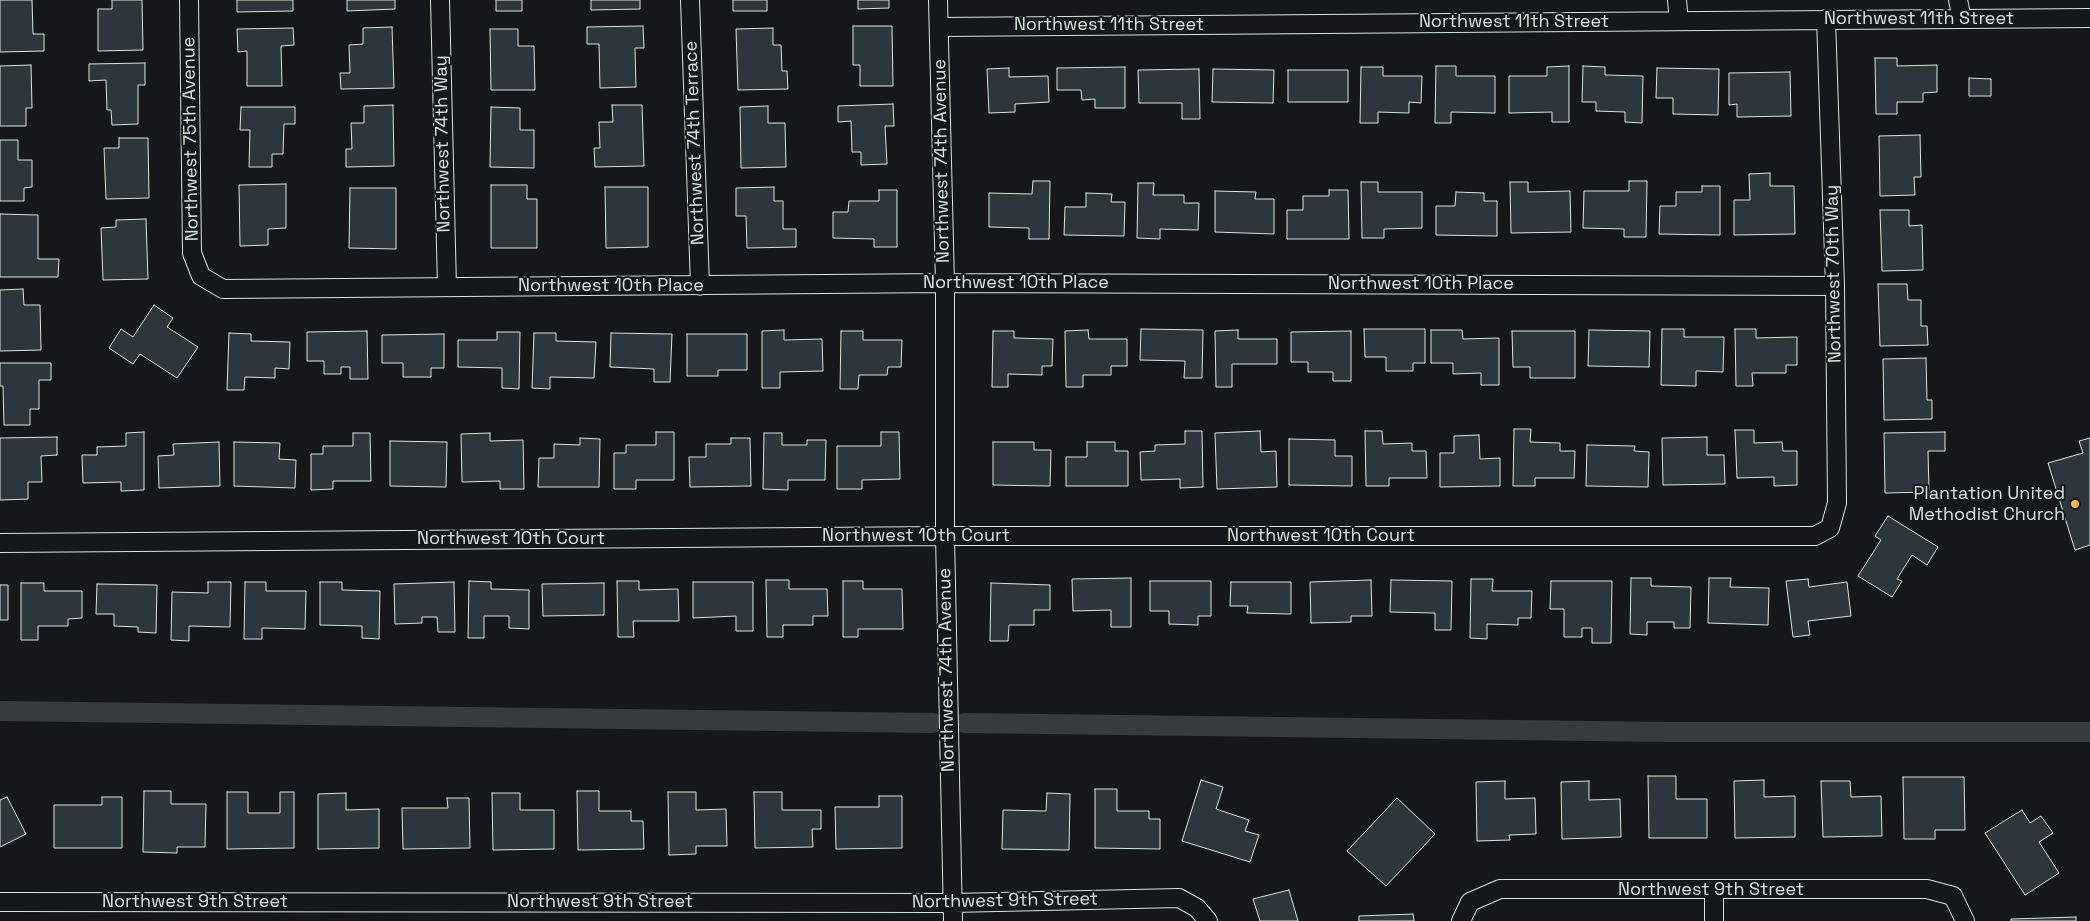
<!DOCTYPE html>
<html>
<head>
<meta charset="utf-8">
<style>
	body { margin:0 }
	canvas { display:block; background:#14181c }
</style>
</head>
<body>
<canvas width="2090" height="921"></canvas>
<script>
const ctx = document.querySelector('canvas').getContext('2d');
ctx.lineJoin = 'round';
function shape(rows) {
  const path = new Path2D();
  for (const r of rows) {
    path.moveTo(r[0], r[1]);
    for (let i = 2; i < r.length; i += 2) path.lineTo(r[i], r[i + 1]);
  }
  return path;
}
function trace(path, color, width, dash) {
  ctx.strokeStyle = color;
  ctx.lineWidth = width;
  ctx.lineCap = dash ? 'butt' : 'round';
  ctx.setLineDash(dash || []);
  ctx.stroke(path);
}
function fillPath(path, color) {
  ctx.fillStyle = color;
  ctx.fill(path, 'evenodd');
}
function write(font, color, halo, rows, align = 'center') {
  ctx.font = font + ' "Space Grotesk",sans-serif';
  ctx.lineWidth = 4;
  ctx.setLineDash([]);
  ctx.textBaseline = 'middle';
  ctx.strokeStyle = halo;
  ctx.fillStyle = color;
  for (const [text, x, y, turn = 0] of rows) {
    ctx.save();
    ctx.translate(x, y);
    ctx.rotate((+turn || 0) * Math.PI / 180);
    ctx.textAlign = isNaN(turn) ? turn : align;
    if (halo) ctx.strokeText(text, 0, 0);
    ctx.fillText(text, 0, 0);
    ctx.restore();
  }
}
const canal = shape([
	[0,711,933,723],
	[964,723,1670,732,2090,732]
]);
const building = shape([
	[0,0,32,0,33,34,44,34,44,51,0,52,0,0],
	[112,0,142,0,143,50,98,51,98,9,112,9,112,0],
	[237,0,293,0,293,11,237,12,237,0],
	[347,0,395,0,395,9,347,11,347,0],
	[496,0,522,0,522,11,496,11,496,0],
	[591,0,640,0,640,9,591,10,591,0],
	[733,0,767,0,767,11,733,11,733,0],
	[858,0,889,0,889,8,858,9,858,0],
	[643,26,644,48,635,48,636,87,600,88,599,44,587,44,587,27,643,26],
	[853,26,892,26,893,86,860,86,860,65,853,65,853,26],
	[392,27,394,88,341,89,340,73,350,73,349,45,363,44,363,28,392,27],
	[293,28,294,45,281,46,282,86,247,86,247,51,238,52,237,29,293,28],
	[773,28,773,45,781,45,782,71,787,71,788,89,738,90,736,29,773,28],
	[490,29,518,29,518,46,534,46,535,90,491,90,490,29],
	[1875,58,1897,58,1897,66,1937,65,1937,92,1923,93,1923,102,1897,102,1897,114,1876,114,1875,58],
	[145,63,145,85,138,85,138,124,112,125,111,110,107,110,106,80,89,81,89,64,145,63],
	[31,65,32,108,26,108,26,126,0,126,0,66,31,65],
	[1436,66,1456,66,1456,76,1495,76,1495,113,1451,112,1451,123,1435,123,1436,66],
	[1569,66,1569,122,1552,122,1552,112,1509,113,1509,76,1547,76,1547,67,1569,66],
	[1583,66,1605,67,1605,75,1643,76,1642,123,1625,122,1625,112,1596,111,1596,102,1582,102,1583,66],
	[1125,67,1125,108,1095,108,1095,99,1082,100,1081,90,1057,90,1057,68,1125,67],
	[1361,67,1383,67,1383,76,1422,76,1421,103,1409,102,1409,113,1378,112,1378,123,1360,123,1361,67],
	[1009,68,1009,77,1048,76,1049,102,1015,104,1015,112,989,113,987,69,1009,68],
	[1657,68,1719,69,1718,115,1673,114,1673,98,1656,98,1657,68],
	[1199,69,1200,119,1182,119,1182,103,1139,103,1138,70,1199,69],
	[1213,69,1274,70,1273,103,1212,102,1213,69],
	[1288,70,1348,70,1348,102,1288,102,1288,70],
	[1790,72,1791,116,1737,117,1737,104,1729,105,1729,73,1790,72],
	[1969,78,1991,79,1991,96,1969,96,1969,78],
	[893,104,894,126,885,126,887,164,861,165,861,152,852,152,851,121,838,122,838,106,893,104],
	[393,105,394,166,346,167,346,149,352,149,351,123,364,123,364,106,393,105],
	[612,105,642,105,644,166,595,167,594,148,600,148,599,122,613,122,612,105],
	[768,106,768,123,785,123,786,167,741,168,740,107,768,106],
	[241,107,295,107,295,124,284,124,283,154,272,154,272,167,249,167,250,130,240,130,241,107],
	[491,107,520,108,520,130,534,130,534,168,490,167,491,107],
	[1920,135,1921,177,1914,177,1915,195,1880,196,1879,136,1920,135],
	[119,138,148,138,149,198,106,199,104,148,119,148,119,138],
	[0,140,18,140,18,160,32,160,32,187,24,188,24,201,0,201,0,140],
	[1770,173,1770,186,1794,186,1795,234,1734,235,1734,200,1750,200,1749,174,1770,173],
	[1033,181,1050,181,1049,239,1029,239,1029,228,989,227,989,193,1032,194,1033,181],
	[1629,181,1647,181,1646,237,1624,237,1624,229,1583,228,1584,191,1629,191,1629,181],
	[1361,182,1378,182,1378,192,1422,192,1422,228,1384,229,1384,238,1362,238,1361,182],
	[1510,182,1528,182,1528,192,1570,191,1571,232,1511,233,1510,182],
	[1138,183,1154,183,1153,195,1184,195,1184,203,1199,203,1198,230,1160,229,1160,239,1137,238,1138,183],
	[286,184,286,228,268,229,268,245,240,246,239,185,286,184],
	[491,185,527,185,527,199,537,199,537,248,491,248,491,185],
	[1702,186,1720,186,1720,235,1659,234,1660,206,1676,206,1676,192,1702,192,1702,186],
	[605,187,648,187,648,247,606,248,605,187],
	[774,187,774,201,783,201,783,229,796,229,796,247,747,248,746,216,736,216,736,188,774,187],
	[350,188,396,188,396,249,349,248,350,188],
	[879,190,897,190,897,247,874,247,874,239,833,238,833,212,848,212,849,201,879,201,879,190],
	[1329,190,1348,190,1349,239,1287,239,1287,210,1303,210,1303,196,1329,196,1329,190],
	[1215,191,1256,192,1255,199,1274,199,1274,234,1215,232,1215,191],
	[1456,192,1484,193,1484,201,1497,201,1497,236,1436,235,1436,206,1455,206,1456,192],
	[1086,193,1112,194,1111,202,1125,202,1124,236,1064,235,1065,207,1086,207,1086,193],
	[1880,210,1909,210,1909,226,1922,225,1923,270,1882,271,1880,210],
	[0,214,38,215,38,259,59,259,58,277,0,277,0,214],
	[146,219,148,279,103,280,101,228,116,227,116,220,146,219],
	[1878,284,1907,284,1908,300,1921,300,1921,326,1927,326,1928,345,1880,346,1878,284],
	[23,289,24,305,40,305,41,350,0,351,0,290,23,289],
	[154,305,173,318,167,327,198,347,177,378,140,354,133,364,109,348,121,329,133,337,154,305],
	[1141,329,1203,330,1202,378,1184,378,1185,361,1140,360,1141,329],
	[1364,329,1425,329,1425,363,1413,363,1413,371,1386,371,1386,357,1365,357,1364,329],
	[1662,329,1684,329,1684,337,1724,337,1723,372,1696,371,1696,386,1661,385,1662,329],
	[1735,329,1756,329,1756,338,1797,337,1797,365,1786,365,1786,373,1752,373,1753,386,1736,386,1735,329],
	[784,330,784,340,822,339,823,371,780,372,780,388,762,388,762,331,784,330],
	[1088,330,1089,339,1127,339,1127,366,1111,366,1111,375,1083,375,1083,387,1066,387,1065,331,1088,330],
	[1238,330,1238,339,1277,339,1277,364,1232,364,1232,387,1216,387,1215,331,1238,330],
	[1431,330,1462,330,1463,339,1499,338,1499,385,1481,385,1481,373,1453,374,1453,363,1431,363,1431,330],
	[1589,330,1650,331,1649,367,1588,366,1589,330],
	[367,331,368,379,350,379,350,367,341,367,341,374,324,374,324,361,307,361,307,332,367,331],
	[841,331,863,331,863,340,902,340,901,367,888,367,887,375,859,375,858,389,840,389,841,331],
	[993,331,1014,331,1014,338,1053,339,1052,366,1042,366,1042,375,1008,374,1008,387,992,387,993,331],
	[1351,331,1351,381,1333,381,1333,372,1308,372,1308,362,1291,362,1291,332,1351,331],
	[1512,331,1575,331,1575,378,1530,378,1530,367,1513,367,1512,331],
	[497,332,520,332,519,389,502,388,502,368,458,367,458,340,497,340,497,332],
	[229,333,251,334,251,341,290,342,289,369,275,368,275,378,245,377,244,390,227,390,229,333],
	[534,333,556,333,556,341,596,342,594,378,550,377,550,389,532,388,534,333],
	[611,333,672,334,670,382,654,382,654,369,610,367,611,333],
	[444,334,444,368,431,368,431,377,403,377,403,363,382,363,382,335,444,334],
	[687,334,747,334,747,370,718,370,718,376,687,376,687,334],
	[1926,358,1927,400,1932,400,1932,419,1884,420,1883,359,1926,358],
	[0,363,51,363,51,380,39,380,39,409,30,409,30,425,4,425,3,386,0,386,0,363],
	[1514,429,1531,429,1530,442,1560,443,1560,451,1575,451,1574,478,1535,478,1535,486,1513,486,1514,429],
	[1735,430,1754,430,1754,443,1782,442,1783,451,1797,451,1797,485,1774,486,1774,477,1737,478,1735,430],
	[1185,431,1202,431,1203,487,1180,488,1180,479,1141,480,1140,452,1155,451,1155,445,1185,444,1185,431],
	[1260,431,1261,452,1276,451,1277,487,1217,489,1215,433,1260,431],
	[1365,431,1382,431,1383,444,1412,443,1412,451,1426,451,1427,478,1389,478,1389,486,1366,486,1365,431],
	[144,432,144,490,121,491,121,482,83,483,82,455,97,455,97,447,126,446,126,433,144,432],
	[656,432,674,432,674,480,636,480,636,489,614,489,614,453,626,453,626,445,656,445,656,432],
	[881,432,899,432,900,479,862,480,862,489,837,489,837,446,881,446,881,432],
	[1945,432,1945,451,1928,451,1929,492,1885,493,1884,433,1945,432],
	[353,433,370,433,371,481,333,481,333,489,311,490,311,454,323,454,323,446,353,446,353,433],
	[490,433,490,441,523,440,524,489,500,489,500,481,462,482,461,434,490,433],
	[764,433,782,433,782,445,807,445,807,440,826,440,825,480,788,480,788,490,763,489,764,433],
	[1479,435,1480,459,1500,458,1500,486,1440,487,1440,453,1454,453,1454,436,1479,435],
	[57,437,57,455,41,456,42,482,28,482,28,499,0,500,0,438,57,437],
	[1707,437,1707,455,1724,455,1725,484,1663,485,1662,438,1707,437],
	[580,438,600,439,599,487,538,487,539,458,554,458,554,444,580,445,580,438],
	[731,438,750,438,751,486,690,487,689,457,706,457,706,444,731,444,731,438],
	[2090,438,2090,545,2075,550,2048,463,2083,453,2079,441,2090,438],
	[1289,439,1335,440,1335,456,1352,456,1352,486,1289,485,1289,439],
	[390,441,447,442,446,487,390,486,390,441],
	[219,442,220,486,159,488,158,456,174,455,173,444,219,442],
	[234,442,280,443,279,459,296,460,295,488,234,486,234,442],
	[993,442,1034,442,1034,450,1051,450,1050,486,993,485,993,442],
	[1087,442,1115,442,1115,451,1128,451,1128,486,1066,486,1066,457,1087,457,1087,442],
	[1587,445,1635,446,1634,451,1649,452,1648,487,1586,486,1587,445],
	[1888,516,1938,547,1927,565,1912,555,1897,579,1902,581,1892,597,1858,576,1881,540,1875,536,1888,516],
	[1131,578,1131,627,1111,627,1111,610,1073,611,1072,579,1131,578],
	[1631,578,1651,578,1651,586,1691,587,1690,628,1674,628,1674,622,1647,622,1647,635,1630,634,1631,578],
	[1709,578,1731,578,1730,587,1769,588,1768,625,1708,623,1709,578],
	[1471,579,1493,579,1492,591,1532,591,1531,618,1518,618,1518,625,1487,624,1487,639,1470,638,1471,579],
	[1808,579,1809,587,1847,582,1851,616,1808,621,1810,635,1793,637,1786,581,1808,579],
	[766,580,789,580,789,589,827,589,828,616,813,616,813,625,783,625,783,637,767,637,766,580],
	[1371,580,1372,616,1351,616,1351,622,1311,623,1310,582,1371,580],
	[1391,580,1452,581,1451,630,1435,630,1435,613,1390,612,1391,580],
	[469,581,491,582,491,589,529,590,529,629,509,628,509,616,484,616,484,638,468,638,469,581],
	[617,581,639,581,639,590,678,589,679,621,633,621,634,637,618,637,617,581],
	[843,581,863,581,863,589,902,589,903,629,858,629,858,637,843,637,843,581],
	[1150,581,1211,581,1211,616,1198,616,1198,625,1169,624,1169,611,1150,611,1150,581],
	[1551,581,1612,581,1611,643,1592,643,1592,628,1582,628,1582,637,1564,637,1564,609,1550,609,1551,581],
	[208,582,231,582,230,627,189,626,189,641,171,640,172,592,208,593,208,582],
	[245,582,266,582,266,591,306,591,305,629,262,628,262,639,244,639,245,582],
	[320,582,342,582,342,590,380,591,379,639,362,638,362,626,320,625,320,582],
	[454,582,455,632,438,632,437,617,422,617,422,623,395,624,394,584,454,582],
	[693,582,753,582,753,631,736,631,736,616,693,618,693,582],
	[1231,582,1291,582,1291,614,1247,613,1248,606,1230,606,1231,582],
	[21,583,44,583,44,591,82,591,82,618,68,619,68,626,38,626,38,640,21,640,21,583],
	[604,583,604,615,543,616,542,584,604,583],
	[991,583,1050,585,1050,610,1034,610,1034,625,1009,625,1008,641,990,641,991,583],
	[97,584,157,585,156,633,138,632,138,627,114,626,114,614,96,614,97,584],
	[0,585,8,585,8,620,0,620,0,585],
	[1648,776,1676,776,1676,799,1707,799,1707,838,1649,838,1648,776],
	[1903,777,1964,777,1965,830,1935,830,1935,839,1904,839,1903,777],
	[1201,780,1223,787,1216,809,1249,820,1245,831,1259,835,1250,862,1182,841,1201,780],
	[1764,780,1764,797,1795,796,1795,837,1735,838,1734,781,1764,780],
	[1505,781,1505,799,1535,798,1536,834,1509,835,1510,840,1477,841,1476,782,1505,781],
	[1589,781,1589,800,1620,799,1621,837,1562,839,1561,782,1589,781],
	[1821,781,1850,781,1851,797,1881,796,1882,836,1823,837,1821,781],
	[1095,789,1117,789,1117,811,1149,811,1149,819,1160,819,1160,849,1095,848,1095,789],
	[144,791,171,791,171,804,206,804,205,847,177,847,177,853,143,852,144,791],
	[577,791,599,791,599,811,631,811,631,821,643,821,644,849,578,850,577,791],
	[227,792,248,792,248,813,280,813,280,792,294,792,294,848,227,849,227,792],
	[668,792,696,792,696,810,726,809,727,846,696,846,696,854,669,855,668,792],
	[754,792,782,792,782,810,821,810,821,829,812,829,813,847,755,848,754,792],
	[346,793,346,810,379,809,379,848,318,849,318,794,346,793],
	[492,793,520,793,520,810,554,810,554,849,493,850,492,793],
	[1047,793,1070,794,1069,850,1002,849,1003,810,1046,811,1047,793],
	[879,796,902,796,902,848,836,849,835,807,879,807,879,796],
	[7,797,26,834,0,847,0,800,7,797],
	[102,797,122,797,122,848,54,848,54,805,102,805,102,797],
	[447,798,469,798,470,848,403,849,402,808,448,808,447,798],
	[1397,798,1435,834,1386,886,1347,851,1397,798],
	[2022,810,2030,823,2041,816,2053,833,2039,842,2059,873,2025,895,1985,833,2022,810],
	[1289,890,1298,921,1260,921,1253,899,1289,890],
	[1413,914,1414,921,1359,921,1359,916,1413,914],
	[2076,917,2076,921,2011,921,2011,919,2076,917]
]);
const street = shape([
	[189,0,192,253,201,276,223,289,945,283,1835,286],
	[440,0,447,287],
	[690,0,700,286],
	[938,0,945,283,945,536,953,921],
	[1677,0,1679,21],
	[1958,0,1962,19],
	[939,27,2090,18],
	[0,543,945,536,1815,536,1830,528,1837,503,1835,286,1826,19],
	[1714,890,1714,921],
	[0,902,952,903,1179,898,1197,908,1208,921],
	[1461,921,1470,902,1500,889,1927,889,1953,896,1965,921]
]);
const markers = [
	[2075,504,5,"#ffb74d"]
];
const streetNames = [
	["Northwest 11th Street",1919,19],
	["Northwest 11th Street",1514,22],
	["Northwest 11th Street",1109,25],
	["Northwest 75th Avenue",191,139,-91],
	["Northwest 74th Terrace",695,143,-92],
	["Northwest 74th Way",443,144,-91],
	["Northwest 74th Avenue",942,161,-91],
	["Northwest 70th Way",1834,274,-91],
	["Northwest 10th Place",1016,283],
	["Northwest 10th Place",1421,284],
	["Northwest 10th Place",611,286],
	["Northwest 10th Court",916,536],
	["Northwest 10th Court",1321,536],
	["Northwest 10th Court",511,539],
	["Northwest 74th Avenue",947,670,-91],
	["Northwest 9th Street",1711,890],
	["Northwest 9th Street",1005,901,-1],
	["Northwest 9th Street",195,902],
	["Northwest 9th Street",600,902]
];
const poiNames = [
	["Plantation United",2065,494],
	["Methodist Church",2065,515]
];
trace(canal, '#363b3e', 20);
fillPath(building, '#2c363c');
trace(building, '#d8e6dc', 1);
trace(street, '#d8e6dc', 20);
trace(street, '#14181c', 18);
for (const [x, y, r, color] of markers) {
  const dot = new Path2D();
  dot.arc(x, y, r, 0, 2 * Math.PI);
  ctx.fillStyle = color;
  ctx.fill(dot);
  trace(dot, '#14181c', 2);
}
write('18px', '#d8e6dc', '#14181c', streetNames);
write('18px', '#d8e6dc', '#14181c', poiNames, 'right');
</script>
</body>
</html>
